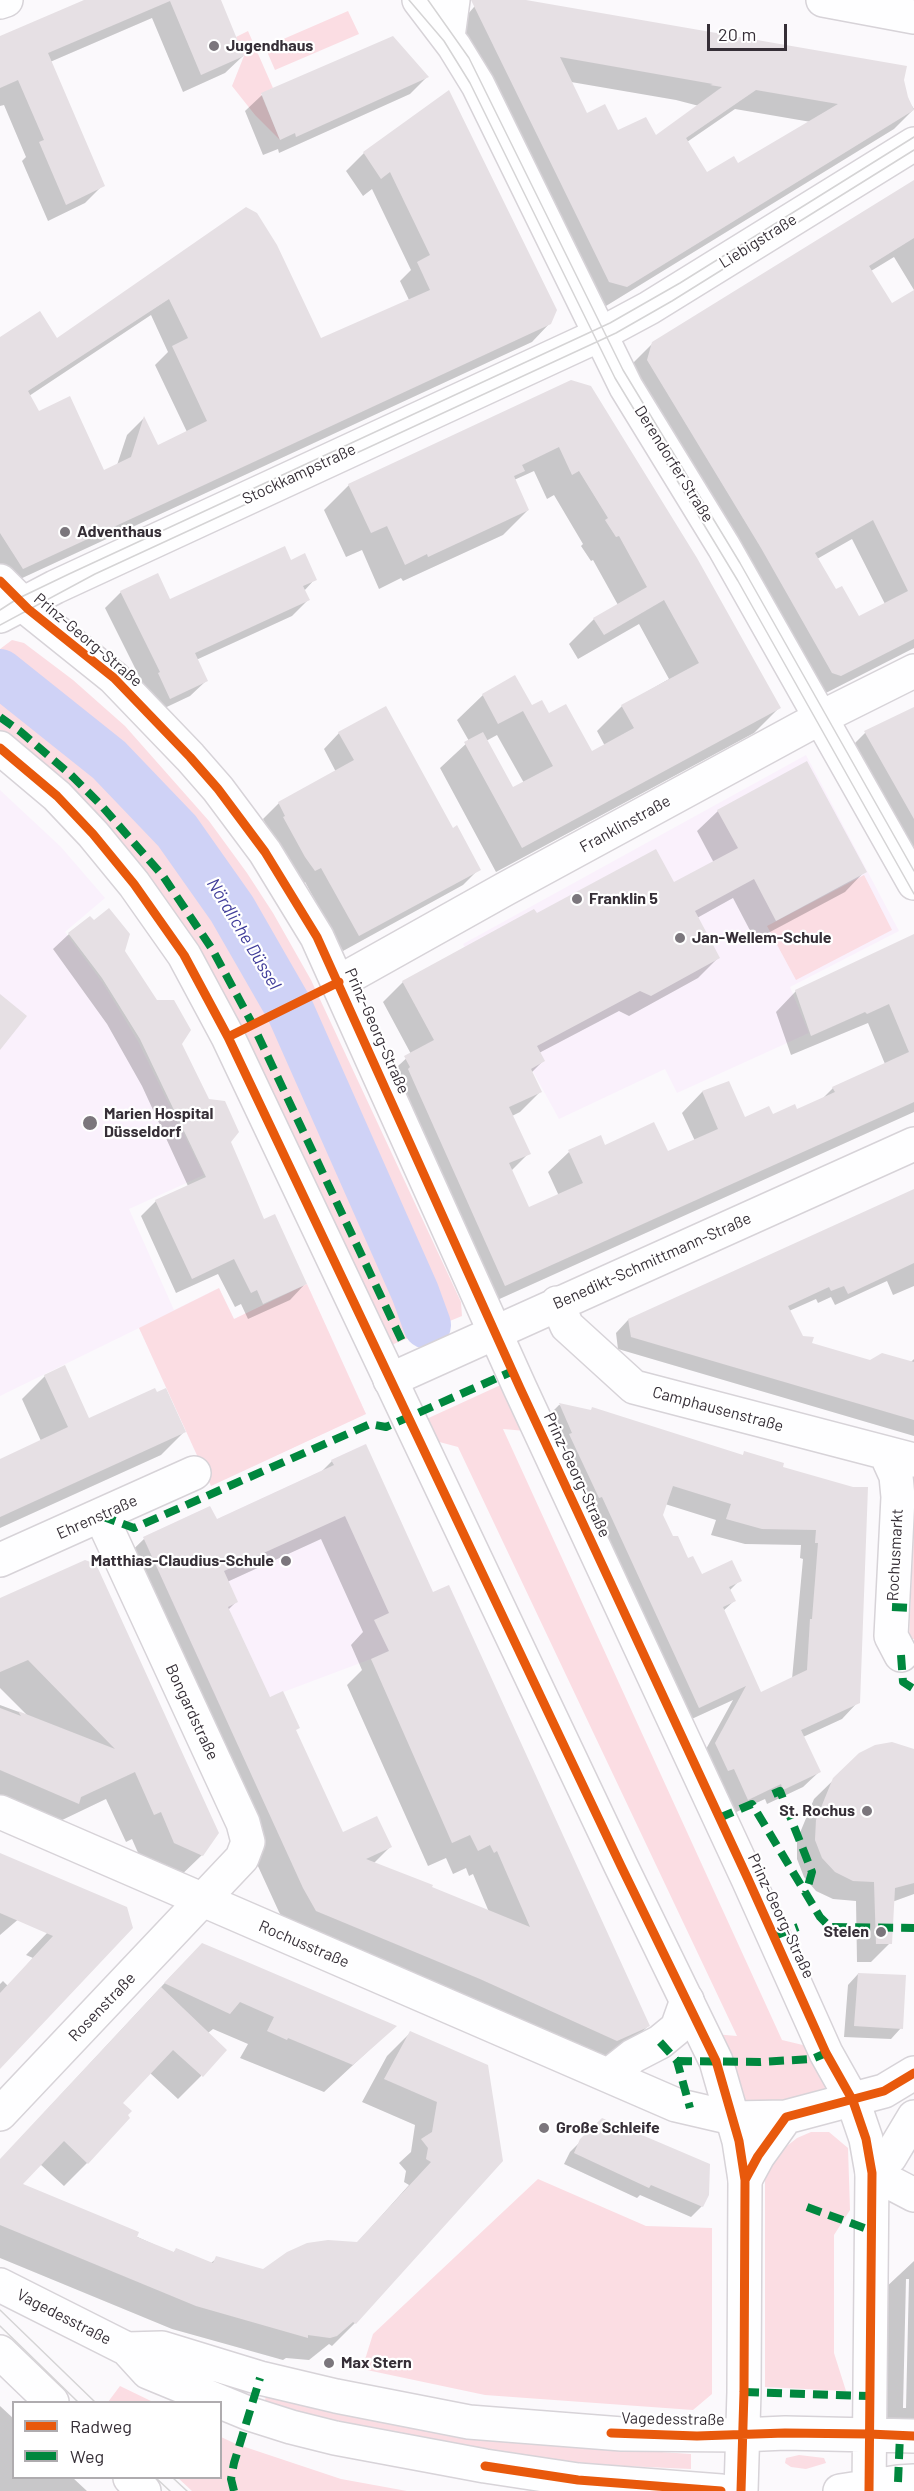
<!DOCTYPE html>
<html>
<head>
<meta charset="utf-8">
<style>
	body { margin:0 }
	#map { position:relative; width:914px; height:2491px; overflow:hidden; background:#fbf9fc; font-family:Barlow,sans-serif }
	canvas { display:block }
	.legend { position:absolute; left:12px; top:2401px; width:210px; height:78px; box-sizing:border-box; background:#fff; border:2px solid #afacaf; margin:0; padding:8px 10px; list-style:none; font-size:18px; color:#362f37 }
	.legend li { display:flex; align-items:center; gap:12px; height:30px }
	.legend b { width:30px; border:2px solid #afacaf }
	.scale { position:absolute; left:707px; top:24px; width:80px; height:27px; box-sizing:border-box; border:3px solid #362f37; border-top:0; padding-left:8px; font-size:18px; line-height:21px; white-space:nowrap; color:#362f37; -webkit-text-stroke:4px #fff; paint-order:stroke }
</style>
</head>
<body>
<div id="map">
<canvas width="914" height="2491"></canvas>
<ul class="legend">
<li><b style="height:8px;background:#e8590c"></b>Radweg</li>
<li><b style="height:8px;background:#00873e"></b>Weg</li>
</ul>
<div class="scale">20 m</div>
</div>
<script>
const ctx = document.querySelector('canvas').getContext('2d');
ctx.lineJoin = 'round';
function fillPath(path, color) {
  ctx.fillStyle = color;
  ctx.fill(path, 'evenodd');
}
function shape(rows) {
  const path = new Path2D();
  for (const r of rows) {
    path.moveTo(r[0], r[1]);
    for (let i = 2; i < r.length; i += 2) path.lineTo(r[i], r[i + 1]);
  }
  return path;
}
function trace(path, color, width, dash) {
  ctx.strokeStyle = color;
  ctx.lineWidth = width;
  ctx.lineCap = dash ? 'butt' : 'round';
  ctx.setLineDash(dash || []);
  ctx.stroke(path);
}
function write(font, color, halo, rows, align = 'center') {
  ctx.font = font + ' Barlow,sans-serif';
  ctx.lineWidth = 4.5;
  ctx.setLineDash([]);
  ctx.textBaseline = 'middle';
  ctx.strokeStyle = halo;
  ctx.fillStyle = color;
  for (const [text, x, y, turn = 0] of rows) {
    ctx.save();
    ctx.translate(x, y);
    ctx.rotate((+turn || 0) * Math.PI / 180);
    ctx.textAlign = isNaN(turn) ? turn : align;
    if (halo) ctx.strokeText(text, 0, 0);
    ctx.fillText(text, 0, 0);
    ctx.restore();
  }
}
const built = shape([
	[806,755,899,931,790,987,809,1033,677,1093,665,1069,559,1119,463,944],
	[0,790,61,847,105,898,65,932,103,983,138,1041,204,1175,129,1209,174,1310,219,1288,234,1319,307,1284,366,1414,211,1486,139,1328,0,1396],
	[365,1444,433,1592,449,1585,464,1617,371,1659,270,1697,267,1693,223,1713,143,1537,210,1506,217,1519,334,1465,331,1460]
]);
const green = shape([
	[348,11,359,34,275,70,265,47],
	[248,31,273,88,261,94,280,140,255,115,232,86,244,56,236,37],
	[12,640,24,643,73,680,125,726,209,821,247,873,273,913,311,980,461,1302,462,1316,384,1348,239,1031,0,736,0,649],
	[864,875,892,930,796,980,767,926],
	[307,1284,366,1414,211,1486,139,1328,219,1288,234,1319],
	[505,1383,526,1431,503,1429,782,2040,807,2046,834,2090,826,2094,745,2108,714,2034,737,2036,458,1447,432,1440,422,1421],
	[914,1525,914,1639,909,1639],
	[811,2132,829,2132,848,2148,850,2210,834,2235,834,2353,846,2391,765,2387,765,2179,768,2168,782,2150,797,2138],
	[538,2179,646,2226,712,2228,712,2394,693,2410,485,2395,362,2369,373,2334],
	[120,2386,153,2402,108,2402],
	[267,2394,423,2429,499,2441,691,2454,691,2469,559,2463,262,2408],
	[221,2437,236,2444,341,2479,407,2491,192,2491,178,2478,220,2478],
	[799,2455,824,2458,826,2463,806,2469,791,2467,785,2463,786,2458]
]);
const shadow = shape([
	[87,0,219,0,243,56,225,73,183,92,152,18,50,62,103,185,85,203,48,221,22,161,26,157,4,105,0,106,0,37],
	[480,0,517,0,906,97,914,109,894,129,606,306,589,302,456,28],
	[571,82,676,100,699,106,655,138,617,132,587,115],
	[735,109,811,122,738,165,707,174,687,142],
	[392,38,427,77,410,94,279,153,278,149,263,155,245,111,262,95],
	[448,92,550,323,532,342,5,586,0,578,0,339,57,340,246,209,320,340,409,300,400,281,411,270,372,189,363,196,346,171,364,153],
	[151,315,168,352,155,365,187,432,157,447,144,418,127,435,117,465,103,472,38,413,29,396],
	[914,182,914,290,894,257,871,271,891,305,914,292,914,648,820,696,627,381,633,363,653,343],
	[852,539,885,604,858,618,836,591,817,559],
	[571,382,779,708,754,733,496,872,440,768,469,741,457,720,483,695,531,707,548,715,591,753,605,746,597,731,622,706,669,679,639,624,578,659,569,644,594,619,618,605,593,560,591,561,581,546,583,544,554,495,547,499,534,471,514,480,528,510,503,535,403,581,401,578,379,589,362,550,346,557,324,510,349,485],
	[497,735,524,783,513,789,486,741],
	[290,562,315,579,304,591,308,600,292,616,196,660,206,681,190,696,154,713,145,688,105,608,121,592,169,601],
	[914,708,914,868,848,750,865,733],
	[339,733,452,830,479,869,463,885,343,951,305,882,299,885,263,819,279,803,336,772,324,749],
	[718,811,865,871,845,892,755,940,733,898,697,918,718,958,698,978,629,1016,619,1011,539,1053,543,1061,531,1073,540,1092,520,1112,512,1116,529,1153,511,1171,529,1209,559,1196,548,1172,569,1152,604,1147,667,1153,695,1141,682,1113,702,1092,729,1083,745,1119,772,1116,796,1111,822,1099,833,1088,885,1064,868,1023,791,1055,776,1012,796,991,914,948,914,1112,484,1306,385,1078,411,1054,383,1002,403,982,536,915,673,884,714,863,697,831],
	[69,934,124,951,180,1044,230,1142,264,1221,305,1284,290,1300,248,1319,241,1304,235,1307,218,1274,176,1293,141,1216,156,1201,188,1186,142,1086,107,1024,53,949],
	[914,1190,914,1286,893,1295,887,1281,835,1305,831,1297,818,1303,816,1299,789,1311,802,1337,810,1344,871,1361,910,1363,914,1359,914,1436,618,1349,616,1333,628,1320],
	[45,1376,88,1420,184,1432,161,1455,0,1528,0,1460,41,1441,22,1399],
	[559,1405,590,1411,742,1456,745,1453,781,1468,852,1489,858,1702,842,1719,803,1737,819,1772,803,1787,767,1804,765,1799,732,1814,700,1760,733,1700,683,1723,544,1420],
	[665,1504,716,1520,711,1535,745,1544,801,1545,800,1558,803,1559,792,1679,760,1694,723,1611,734,1601,729,1591,740,1580,701,1576,672,1537,661,1515],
	[332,1461,433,1594,648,2026,624,2050,592,2064,292,1935,279,1912,119,1563,144,1539,216,1521,320,1473],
	[321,1539,363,1632,351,1645,362,1670,347,1685,428,1866,446,1858,453,1874,466,1868,469,1876,473,1874,489,1912,373,1864,390,1847,342,1834,295,1731,269,1699,228,1610,236,1602,227,1582],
	[0,1600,202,1855,173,1883,146,1871,132,1839,126,1842,106,1799,58,1822,0,1810,0,1705,27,1715,0,1688],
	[914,1753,914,1894,892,1902,890,1943,871,1962,857,1962,856,1901,833,1899,816,1891,804,1877,797,1859,797,1840,814,1799,860,1754],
	[0,1854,125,1908,0,2067,0,1984,3,1981,8,1986,33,1958,26,1955,48,1932,28,1911,0,1935],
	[175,1972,394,2027,324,2092,240,2058,248,2044,213,2029,208,2033,201,2076,178,2099,150,2073,121,2103,87,2163,64,2186,40,2164,20,2184,173,2253,177,2249,211,2263,217,2258,263,2271,356,2244,409,2185,404,2182,406,2171,399,2163,411,2152,415,2125,362,2102,387,2056,410,2033,487,2066,355,2323,332,2346,329,2344,309,2360,286,2358,283,2360,172,2329,0,2258,0,2160],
	[858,1974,901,2028,891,2039,844,2037,848,1985],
	[602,2120,702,2206,691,2217,640,2195,637,2198,564,2164,570,2152],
	[914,2261,914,2426,881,2425,883,2290],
	[906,2279,909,2279,906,2408,903,2408],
	[0,2406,14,2419,14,2478,73,2478,87,2491,0,2491]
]);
const river = shape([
	[0,673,109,760,177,831,232,909,290,1010,415,1292,427,1325]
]);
const building = shape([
	[84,0,221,0,244,56,201,75,170,1,48,53,105,186,66,205,39,142,44,140,18,80,0,88,0,36],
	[471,0,526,0,907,66,904,80,908,97,914,110,627,287,609,282],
	[560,57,713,84,710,85,722,87,656,135,646,117,618,130,605,104,587,113],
	[756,90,838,104,738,163,734,156,707,172,686,138],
	[393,36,429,77,296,137,295,133,280,140,261,93],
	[449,90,557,310,551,324,23,569,0,533,0,337,40,311,57,338,246,207,257,213,277,245,321,338,430,290,417,262,430,255,390,172,381,179,363,152],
	[169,299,188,338,172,346,207,421,158,445,144,416,131,457,104,470,70,396,39,411,28,391],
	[914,180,914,238,869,266,892,303,914,290,914,639,841,676,832,673,761,548,647,360,652,342],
	[873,520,908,591,859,616,842,586,836,589,815,553],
	[571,380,591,386,697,558,781,708,522,848,464,742,483,732,513,787,553,766,523,711,498,724,482,694,515,675,532,705,542,700,549,713,566,704,592,751,634,728,621,705,699,663,664,600,604,635,593,618,647,587,619,536,616,537,605,520,608,518,579,471,572,475,559,447,522,465,525,471,514,476,529,510,428,557,427,554,405,565,387,526,371,533,348,484],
	[285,546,291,560,305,553,317,580,303,586,310,600,195,653,208,681,170,699,158,673,160,672,120,591,158,573,170,599],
	[386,706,453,828,457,825,481,870,359,936,321,868,315,871,305,857,283,817,285,816,278,802,354,760,338,732],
	[914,707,914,819,864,731],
	[807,761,867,872,776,921,754,879,695,911,720,958,651,996,640,991,537,1046,545,1061,531,1069,542,1092,509,1107,531,1154,509,1163,529,1207,583,1183,568,1150,601,1135,605,1145,654,1122,668,1151,718,1129,702,1091,729,1081,745,1117,769,1106,773,1114,795,1104,797,1109,835,1092,832,1087,909,1052,889,1004,867,1014,865,1012,811,1036,795,990,914,934,914,1102,505,1286,408,1069,410,1067,404,1056,434,1040,402,981,534,909,537,913,656,849,674,882,738,848,717,810],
	[109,908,130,934,125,951,157,1000,174,1000,191,1030,182,1044,209,1099,225,1101,239,1132,231,1142,250,1186,264,1219,275,1214,307,1284,263,1304,257,1290,251,1293,234,1259,192,1279,155,1200,206,1177,140,1039,102,978,68,933,90,916,94,920],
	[0,994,27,1016,0,1050],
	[914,1189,914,1263,848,1294,844,1286,831,1291,829,1287,788,1306,803,1336,814,1337,812,1343,870,1360,882,1353,914,1362,914,1420,631,1337,628,1319],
	[65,1365,89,1418,155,1388,157,1392,166,1388,186,1432,0,1517,0,1459,68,1427,44,1375],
	[559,1403,591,1410,592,1407,743,1455,744,1451,784,1463,783,1467,853,1487,868,1487,860,1703,801,1730,821,1772,783,1790,781,1784,748,1800,734,1769,728,1771,715,1743,746,1686,699,1708,602,1497,599,1498,569,1434,572,1433],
	[673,1486,731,1504,726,1519,762,1529,816,1530,815,1543,818,1543,812,1619,810,1619,807,1670,761,1692,723,1607,736,1601,729,1587,742,1581,732,1560,702,1574,693,1556,688,1558,678,1536,673,1536,663,1515],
	[366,1444,433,1592,449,1585,650,2026,646,2028,617,2041,480,1979,316,1911,303,1888,143,1537,210,1506,217,1519,334,1465,331,1460],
	[345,1516,389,1613,374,1620,389,1651,371,1659,438,1811,452,1843,470,1835,478,1851,490,1845,494,1853,497,1851,530,1927,432,1887,433,1885,366,1859,392,1847,377,1816,343,1832,296,1730,300,1728,283,1691,270,1697,228,1607,238,1602,224,1571],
	[85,1560,96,1564,219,1833,203,1856,174,1843,161,1812,154,1815,135,1772,81,1797,79,1804,0,1770,0,1708,21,1716,18,1711,115,1749,28,1660,0,1672,0,1598],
	[892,1742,914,1749,914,1883,895,1888,892,1944,876,1944,874,1882,853,1881,835,1872,822,1858,815,1840,816,1820,833,1778,859,1753,875,1745],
	[0,1853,127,1907,133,1928,0,2069,0,1993,53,1936,0,1913],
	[202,1943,245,1961,397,2026,353,2065,288,2038,287,2040,267,2031,274,2017,240,2002,230,2014,164,1983],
	[858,1973,906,1975,903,2029,854,2026],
	[161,1987,227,2050,203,2077,173,2050,123,2103,132,2111,128,2115,130,2118,88,2164,64,2141,23,2184,139,2232,137,2237,174,2252,176,2248,213,2263,216,2256,263,2269,287,2252,307,2243,328,2240,357,2242,431,2162,426,2159,428,2148,421,2139,432,2132,437,2102,384,2079,410,2031,488,2065,503,2161,356,2324,353,2322,337,2336,330,2338,308,2335,308,2338,196,2306,0,2225,0,2159],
	[602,2118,710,2164,709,2195,703,2207,651,2185,649,2188,574,2153,580,2139]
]);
const minor = shape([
	[419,0,454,46,478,85,626,387,724,547,914,883],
	[823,0,914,17],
	[0,2,6,0],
	[448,37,453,0],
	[0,616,55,587,595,337,649,308,914,144],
	[339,982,505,889,816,720,914,671],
	[557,1303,567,1326,634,1387,914,1460],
	[390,1380,914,1144],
	[886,1454,896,1476,898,1497,891,1636,901,1655],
	[0,1560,194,1473],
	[0,1812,676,2105,732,2118,786,2117,884,2091,914,2073],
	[609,2075,633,2056,660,2042,677,2028,687,2000],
	[0,2114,242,1858,248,1842,243,1823,101,1516],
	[872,2173,890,2157,914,2117],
	[745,2180,758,2156,786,2117],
	[0,2285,127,2349,148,2372,250,2414,291,2427,335,2438,485,2466,578,2480,721,2491],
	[127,2349,162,2348,260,2378,336,2396,469,2422,622,2434,741,2435],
	[0,2352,52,2402],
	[130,2478,144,2491]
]);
const major = shape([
	[0,581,28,609,114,678,190,757,218,789,265,852,317,937,520,1388,748,1879,826,2053,853,2101,866,2139,872,2173,869,2491],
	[0,748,57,796,93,834,134,884,184,955,228,1037,621,1866,716,2061,739,2141,745,2180,744,2392,741,2491],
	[872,2173,914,2195],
	[741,2435,785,2433,914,2436],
	[840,2491,898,2482,914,2481]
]);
const tram = shape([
	[409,0,444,41,470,83,615,378,738,581,914,894],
	[428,0,469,58,623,370,740,563,914,871],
	[0,610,17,599,69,574,610,323,680,283,914,137],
	[0,625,95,574,616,333,672,301,914,150],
	[0,2310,95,2402],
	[0,2326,78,2402],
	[156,2478,170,2491],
	[173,2478,187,2491]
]);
const quiet = shape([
	[0,717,21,732,71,775,100,804,163,876,212,949,253,1025,402,1341],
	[101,1516,134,1528,370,1424,386,1427,513,1371],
	[892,1607,914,1608],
	[901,1655,903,1682,914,1689],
	[773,1794,780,1791,812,1872,806,1893],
	[719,1818,752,1804,820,1917,830,1927,914,1928],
	[774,1936,798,1927],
	[660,2042,677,2061,690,2108],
	[677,2061,760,2062,812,2059,826,2053],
	[807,2207,870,2230],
	[744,2392,870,2396],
	[898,2482,900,2435],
	[234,2491,231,2479,234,2463,260,2378]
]);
const cycleway = shape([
	[0,581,28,609,114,678,190,757,218,789,265,852,317,937,520,1388,748,1879,826,2053,853,2101,866,2139,872,2173,869,2491],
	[0,748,57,796,93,834,134,884,184,955,228,1037,621,1866,716,2061,739,2141,745,2180,744,2392,741,2491],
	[228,1037,339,982],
	[745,2180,758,2156,786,2117,884,2091,914,2073],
	[611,2433,697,2436,785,2433,869,2434,914,2436],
	[485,2466,578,2480,721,2491]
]);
const markers = [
	[214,46,6,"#7b767c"],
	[65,532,6,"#7b767c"],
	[577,899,6,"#7b767c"],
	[680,938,6,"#7b767c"],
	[90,1123,8,"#7b767c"],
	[286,1561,6,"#7b767c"],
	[867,1811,6,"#7b767c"],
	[881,1932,6,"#7b767c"],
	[544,2128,6,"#7b767c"],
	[329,2363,6,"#7b767c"]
];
const poiNames = [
	["Jugendhaus",226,46],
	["Adventhaus",77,532],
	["Franklin 5",589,899],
	["Jan-Wellem-Schule",692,938],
	["Marien Hospital",104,1114],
	["Düsseldorf",104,1132],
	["Matthias-Claudius-Schule",274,1561,"right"],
	["St. Rochus",855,1811,"right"],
	["Stelen",869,1932,"right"],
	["Große Schleife",556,2128],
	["Max Stern",341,2363]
];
const streetNames = [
	["Liebigstraße",758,241,-32],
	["Derendorfer Straße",674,464,58],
	["Stockkampstraße",299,474,-25],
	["Prinz-Georg-Straße",88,640,40],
	["Franklinstraße",625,824,-29],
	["Prinz-Georg-Straße",377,1031,66],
	["Benedikt-Schmittmann-Straße",652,1261,-24],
	["Camphausenstraße",718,1409,15],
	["Prinz-Georg-Straße",577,1475,65],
	["Ehrenstraße",97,1517,-24],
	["Rochusmarkt",895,1555,-87],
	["Bongardstraße",192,1712,65],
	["Prinz-Georg-Straße",781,1916,65],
	["Rochusstraße",304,1944,23],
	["Rosenstraße",102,2007,-46],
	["Vagedesstraße",64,2317,27],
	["Vagedesstraße",673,2419,1]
];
const waterNames = [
	["Nördliche Düssel",244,934,59]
];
fillPath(built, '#faf1fc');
fillPath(green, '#fbdde3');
fillPath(shadow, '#0003');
trace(river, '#cfd2f6', 48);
fillPath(building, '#e6e0e4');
trace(minor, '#d7d3d8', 36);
trace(major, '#d7d3d8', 36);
trace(minor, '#fefeff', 33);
trace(major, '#fefeff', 33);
trace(tram, '#d5d4d5', 1.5);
trace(quiet, '#00873e', 8, [15, 8]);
trace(cycleway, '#e8590c', 9);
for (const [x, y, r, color] of markers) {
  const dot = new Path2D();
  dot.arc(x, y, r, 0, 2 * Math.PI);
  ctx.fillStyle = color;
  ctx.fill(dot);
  trace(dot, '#fff', 2);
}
write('bold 16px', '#362f37', '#fff', poiNames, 'left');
write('16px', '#362f37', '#fff', streetNames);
write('italic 18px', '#403d9a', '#fff', waterNames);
</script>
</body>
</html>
